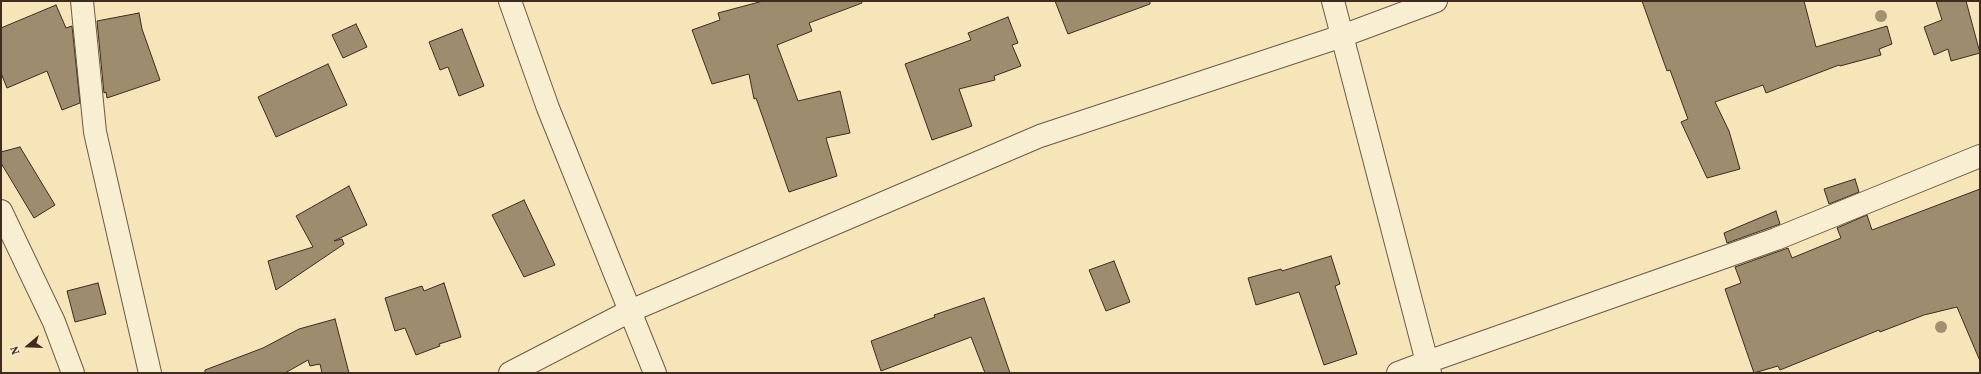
<!DOCTYPE html>
<html>
<head>
<meta charset="utf-8">
<style>
	body { margin:0 }
	#map { position:relative; width:1981px; height:374px; overflow:hidden; background:#f5e5b8; font-family:Vollkorn,serif }
	canvas { display:block }
	.frame { position:absolute; inset:0; border:2px solid #3f2b20; pointer-events:none }
	.north { position:absolute; left:8px; top:326px; width:40px; height:40px; -webkit-text-stroke:3px #f8eed1; paint-order:stroke; rotate:251deg; font-size:11px; font-weight:700; line-height:16px; text-align:center; color:#3f2b20 }
	.north::after { content:''; display:block; margin:auto; width:14px; height:18px; background:#3f2b20; clip-path:polygon(50% 0,100% 100%,50% 72%,0 100%) }
</style>
</head>
<body>
<div id="map">
<canvas width="1981" height="374"></canvas>
<div class="frame"></div>
<div class="north">N</div>
</div>
<script>
const ctx = document.querySelector('canvas').getContext('2d');
ctx.lineJoin = 'round';
function fillPath(path, color) {
  ctx.fillStyle = color;
  ctx.fill(path, 'evenodd');
}
function shape(rows) {
  const path = new Path2D();
  for (const r of rows) {
    path.moveTo(r[0], r[1]);
    for (let i = 2; i < r.length; i += 2) path.lineTo(r[i], r[i + 1]);
  }
  return path;
}
function trace(path, color, width, dash) {
  ctx.strokeStyle = color;
  ctx.lineWidth = width;
  ctx.lineCap = dash ? 'butt' : 'round';
  ctx.setLineDash(dash || []);
  ctx.stroke(path);
}
const building = shape([
	[763,1,861,1,862,3,809,23,812,31,777,45,798,101,840,91,850,133,826,138,837,176,789,192,756,98,754,99,749,74,712,84,692,30,720,20,718,13,763,1],
	[1055,1,1150,1,1150,4,1068,34,1055,1],
	[1642,1,1804,1,1816,47,1887,26,1892,44,1879,49,1881,55,1840,66,1839,65,1766,93,1763,85,1715,102,1729,131,1740,169,1707,178,1681,122,1688,119,1670,70,1667,71,1642,1],
	[1936,1,1966,1,1980,53,1951,61,1948,49,1934,55,1924,27,1942,20,1936,1],
	[56,5,66,28,72,26,80,103,62,110,47,71,7,88,1,73,1,28,56,5],
	[139,13,142,29,160,80,107,98,106,92,104,93,97,21,139,13],
	[1008,17,1018,43,1012,45,1021,66,994,76,995,80,959,89,972,126,932,140,905,64,971,40,968,33,1008,17],
	[356,24,367,47,343,58,332,35,356,24],
	[462,29,484,86,459,96,448,67,440,70,429,42,462,29],
	[328,64,347,105,276,137,258,97,328,64],
	[20,147,55,205,34,218,1,163,1,152,20,147],
	[1855,179,1859,192,1829,204,1824,189,1855,179],
	[349,186,367,225,334,241,342,239,344,244,276,290,268,261,313,247,296,216,349,186],
	[1980,189,1980,361,1957,307,1924,315,1880,332,1879,330,1780,370,1778,366,1754,373,1725,289,1741,283,1735,267,1788,248,1792,258,1841,238,1837,228,1867,215,1872,230,1980,189],
	[524,200,555,265,524,277,492,215,524,200],
	[1776,211,1780,224,1727,243,1724,233,1776,211],
	[1331,256,1340,284,1335,286,1357,354,1324,365,1299,292,1256,305,1248,278,1281,269,1282,271,1331,256],
	[1114,261,1130,302,1106,311,1089,270,1114,261],
	[98,283,106,314,75,322,67,291,98,283],
	[444,283,461,337,439,344,440,346,416,355,405,328,395,331,385,298,422,286,424,291,444,283],
	[984,298,1010,373,985,373,971,337,881,371,871,341,935,317,934,315,984,298],
	[335,319,349,373,322,373,320,364,310,366,308,360,285,373,205,373,205,370,263,348,299,329,335,319]
]);
const street = shape([
	[82,1,95,132,150,373],
	[510,1,548,108,655,373],
	[1333,1,1427,362,1776,239,1980,156],
	[1,211,54,322,73,373],
	[510,373,630,311,1040,136,1342,36,1436,1],
	[1398,373,1427,362,1430,373]
]);
const trees = [
	[1881,16],
	[1941,327]
];
fillPath(building, '#9e8c6f');
trace(building, '#3f2b20', 1);
trace(street, '#6c5a46', 24);
trace(street, '#f8eed1', 22);
ctx.fillStyle = '#a19072';
for (const [x, y] of trees) {
  ctx.beginPath();
  ctx.arc(x, y, 6, 0, 2 * Math.PI);
  ctx.fill();
}
</script>
</body>
</html>
